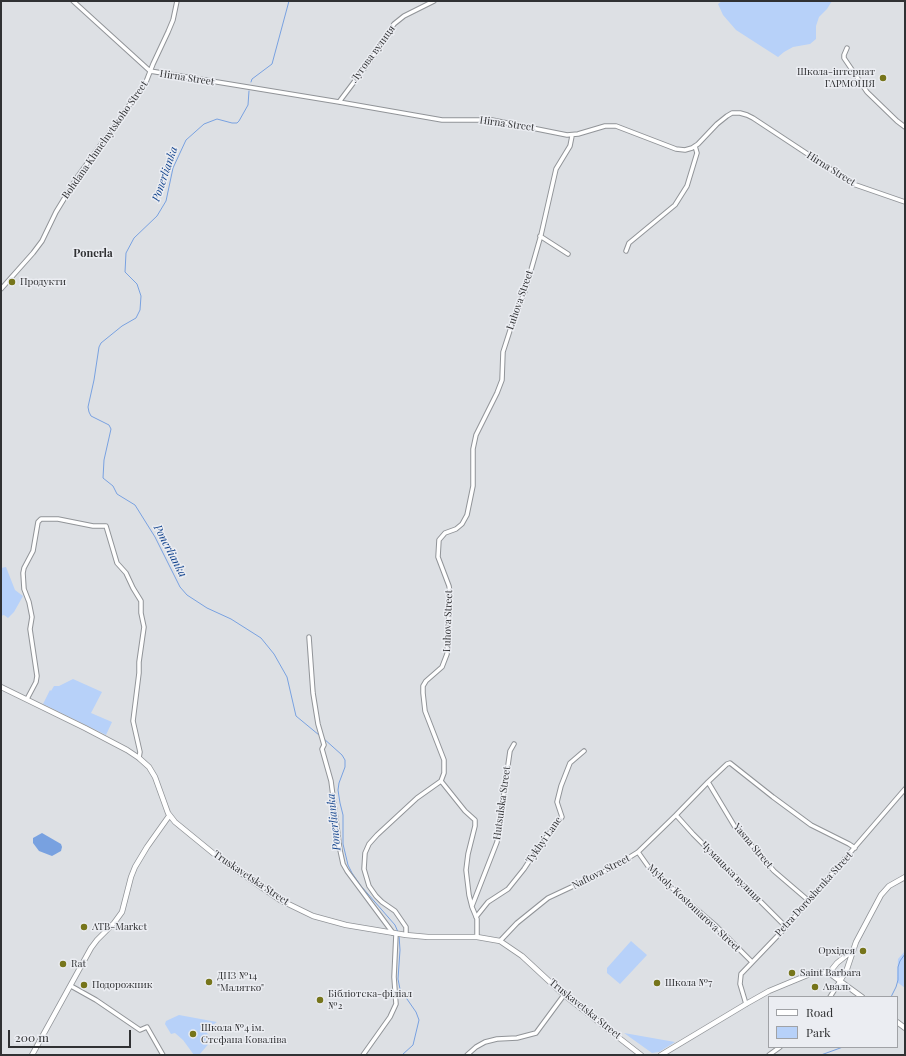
<!DOCTYPE html>
<html>
<head>
<meta charset="utf-8">
<style>
	body { margin:0 }
	#map { position:relative; width:906px; height:1056px; overflow:hidden; background:#dde0e4; font-family:"Playfair Display",serif }
	canvas { display:block }
	.frame { position:absolute; inset:0; border:2px solid #303133; pointer-events:none }
	.legend { position:absolute; left:768px; top:996px; width:130px; height:52px; box-sizing:border-box; background:#ebedf2; border:1px solid #a0a2a6; margin:0; padding:5px 7px; list-style:none; font-size:12px; color:#303133 }
	.legend li { display:flex; align-items:center; gap:8px; height:20px }
	.legend b { width:20px; border:1px solid #a0a2a6 }
	.scale { position:absolute; left:8px; top:1030px; width:123px; height:18px; box-sizing:border-box; border:2px solid #303133; border-top:0; padding-left:5px; font-size:12px; line-height:14px; white-space:nowrap; color:#303133; -webkit-text-stroke:3px #ebedf2; paint-order:stroke }
</style>
</head>
<body>
<div id="map">
<canvas width="906" height="1056"></canvas>
<div class="frame"></div>
<ul class="legend">
<li><b style="height:5px;background:#fff"></b>Road</li>
<li><b style="height:11px;background:#b7d1f9"></b>Park</li>
</ul>
<div class="scale">200 m</div>
</div>
<script>
const ctx = document.querySelector('canvas').getContext('2d');
ctx.lineJoin = 'round';
function fillPath(path, color) {
  ctx.fillStyle = color;
  ctx.fill(path, 'evenodd');
}
function shape(rows) {
  const path = new Path2D();
  for (const r of rows) {
    path.moveTo(r[0], r[1]);
    for (let i = 2; i < r.length; i += 2) path.lineTo(r[i], r[i + 1]);
  }
  return path;
}
function trace(path, color, width, dash) {
  ctx.strokeStyle = color;
  ctx.lineWidth = width;
  ctx.lineCap = dash ? 'butt' : 'round';
  ctx.setLineDash(dash || []);
  ctx.stroke(path);
}
function write(font, color, halo, rows, align = 'center') {
  ctx.font = font + ' "Playfair Display",serif';
  ctx.lineWidth = 3;
  ctx.setLineDash([]);
  ctx.textBaseline = 'middle';
  ctx.strokeStyle = halo;
  ctx.fillStyle = color;
  for (const [text, x, y, turn = 0] of rows) {
    ctx.save();
    ctx.translate(x, y);
    ctx.rotate((+turn || 0) * Math.PI / 180);
    ctx.textAlign = isNaN(turn) ? turn : align;
    if (halo) ctx.strokeText(text, 0, 0);
    ctx.fillText(text, 0, 0);
    ctx.restore();
  }
}
const green = shape([
	[722,1,832,1,827,9,819,17,816,26,816,39,810,44,793,47,784,52,778,57,736,30,723,15,718,4],
	[6,567,15,590,23,596,14,612,8,618,4,615,1,616,1,568],
	[73,679,102,692,91,713,112,722,106,735,43,704,50,690,51,691,54,686,59,686],
	[631,941,647,955,620,984,607,973,607,968],
	[905,951,905,988,897,982,898,959],
	[179,1015,217,1022,205,1030,212,1040,199,1055,194,1055,183,1040,175,1033,171,1034,165,1024,166,1021],
	[624,1033,675,1042,659,1052,652,1053]
]);
const water = shape([
	[42,833,61,844,62,847,61,851,52,856,39,851,33,843,33,838]
]);
const stream = shape([
	[251,82,252,79,272,64,289,1],
	[249,91,248,105,239,121,237,123,232,123,217,119,204,124,186,140,173,168,166,201,157,216,134,238,126,253,125,272,137,284,141,296,140,310,136,318,122,326,101,343,99,347,94,380,88,407,89,412,91,416,109,425,111,429,104,460,103,478,113,486,117,494,135,505,155,537,180,587,187,595,207,608,231,619,261,638,274,654,287,677,296,716,319,735],
	[323,738,342,755,345,760,345,767,339,783,338,790,340,803,343,815,343,844,348,865,352,873,361,886,395,925,398,932],
	[399,935,400,950,398,979,400,989,416,1012,419,1020,413,1045,402,1055],
	[891,997,896,987,898,980,898,967,900,961,905,954],
	[821,1055,843,1047]
]);
const street = shape([
	[73,1,150,71,339,102,442,120,492,120,567,135,578,134,605,126,616,126,676,149,685,150,692,148,698,144,717,124,727,116,732,113,740,113,747,115,753,118,853,184,905,202],
	[847,48,844,55,844,58,867,92,897,121,905,127],
	[339,102,372,58,394,24,404,16,434,1],
	[540,236,568,254],
	[626,251,629,243,675,205,687,186,697,153,695,146],
	[1,289,33,253,42,241,56,212,78,176,146,82,153,64,168,32,173,20,177,1],
	[309,637,313,693,318,724,324,745,322,749,331,781,340,850,343,864,347,871,393,933],
	[27,699,36,682,37,676,30,629,32,617,29,602,24,589,23,573,24,568,33,551,38,522,41,519,58,519,93,526,106,526,117,563,126,573,133,588,141,601,141,613,144,627,139,662,139,673,133,721,140,752,139,758],
	[441,781,465,811,475,820,475,826,468,854,466,870,469,895,472,907,477,919,477,937],
	[708,782,735,827,774,871,809,901],
	[676,815,693,834,786,927],
	[638,852,650,869,715,925,752,962],
	[472,906,497,842,510,751,514,744],
	[476,917,488,902,508,889,524,869,537,849,562,817,557,802,561,786,570,763,584,751],
	[406,935,406,927,395,911,382,902,376,896,369,886,364,869,365,853,369,844,377,835,417,798,441,781,444,773,444,760,425,711,423,693,423,686,426,681,442,667,447,654,450,593,449,586,438,557,439,540,445,533,456,529,462,524,467,515,473,486,473,449,476,435,497,393,502,380,503,352,514,318,525,291,541,235,556,169,570,146,572,136],
	[500,941,517,923,548,898,612,868,638,852,676,815,708,782,727,764,730,763,773,797,811,825,849,844,855,848],
	[71,986,96,1000,140,1030,147,1027,163,1055],
	[830,997,840,981],
	[746,1004,740,984,741,974,786,927,905,789],
	[363,1055,390,1017,396,1004,394,977,396,934],
	[467,1055,476,1047,485,1042,497,1039,517,1038,536,1033,564,995],
	[769,1055,780,1047]
]);
const secondary = shape([
	[1,687,85,728,127,750,139,758,149,767,155,777,168,813,175,822,219,858,280,900,313,916,346,925,406,935,428,937,477,937,500,941,522,956,564,995,641,1055],
	[829,973,837,963,853,950],
	[840,981,847,969,856,942,881,895,889,886,905,877],
	[897,1022,905,1028],
	[32,1055,91,948,97,940,114,923,122,912,131,877,135,867,147,847,169,816],
	[661,1055,746,1004,769,991,810,974,822,972,829,973,862,997]
]);
const markers = [
	[883,78,4,"#76751b"],
	[12,282,4,"#76751b"],
	[84,927,4,"#76751b"],
	[863,951,4,"#76751b"],
	[63,964,4,"#76751b"],
	[792,973,4,"#76751b"],
	[209,982,4,"#76751b"],
	[657,983,4,"#76751b"],
	[84,985,4,"#76751b"],
	[815,987,4,"#76751b"],
	[320,1000,4,"#76751b"],
	[193,1034,4,"#76751b"]
];
const streetNames = [
	["Лугова вулиця",373,54,-54],
	["Hirna Street",187,78,9],
	["Hirna Street",507,124,8],
	["Bohdana Khmelnytskoho Street",105,140,-55],
	["Hirna Street",831,169,32],
	["Luhova Street",520,300,-71],
	["Luhova Street",448,621,-88],
	["Hutsulska Street",502,803,-82],
	["Tykhyi Lane",544,840,-55],
	["Yasna Street",753,846,50],
	["Naftova Street",601,872,-27],
	["Чумацька вулиця",731,872,45],
	["Truskavetska Street",251,878,34],
	["Petra Doroshenka Street",814,894,-48],
	["Mykoly Kostomarova Street",694,908,43],
	["Truskavetska Street",585,1009,39]
];
const poiNames = [
	["Школа-інтернат",875,72,"right"],
	["ГАРМОНІЯ",875,84,"right"],
	["Продукти",20,282],
	["ATB-Market",92,927],
	["Орхідея",855,951,"right"],
	["Rat",71,964],
	["Saint Barbara",800,973],
	["ДНЗ №14",217,976],
	["\"Малятко\"",217,988],
	["Школа №7",665,983],
	["Подорожник",92,985],
	["Аваль",823,987],
	["Бібліотека-філіал",328,994],
	["№2",328,1006],
	["Школа №4 ім.",201,1028],
	["Стефана Коваліва",201,1040]
];
const waterNames = [
	["Ponerlianka",165,174,-71],
	["Ponerlianka",170,551,62],
	["Ponerlianka",334,822,-96]
];
const neighbourhoodNames = [
	["Ponerla",93,254]
];
fillPath(green, '#b7d1f9');
fillPath(water, '#78a1e0');
trace(stream, '#78a1e0', 1);
trace(street, '#919498', 5.5);
trace(secondary, '#919498', 6);
trace(street, '#fff', 3.5);
trace(secondary, '#fff', 4.5);
for (const [x, y, r, color] of markers) {
  const dot = new Path2D();
  dot.arc(x, y, r, 0, 2 * Math.PI);
  ctx.fillStyle = color;
  ctx.fill(dot);
  trace(dot, '#ebedf2', 1.5);
}
write('10px', '#303133', '#ebedf2', streetNames);
write('10px', '#303133', '#ebedf2', poiNames, 'left');
write('italic 11px', '#10428c', '#ebedf2', waterNames);
write('bold 11px', '#303133', '#ebedf2', neighbourhoodNames);
</script>
</body>
</html>
